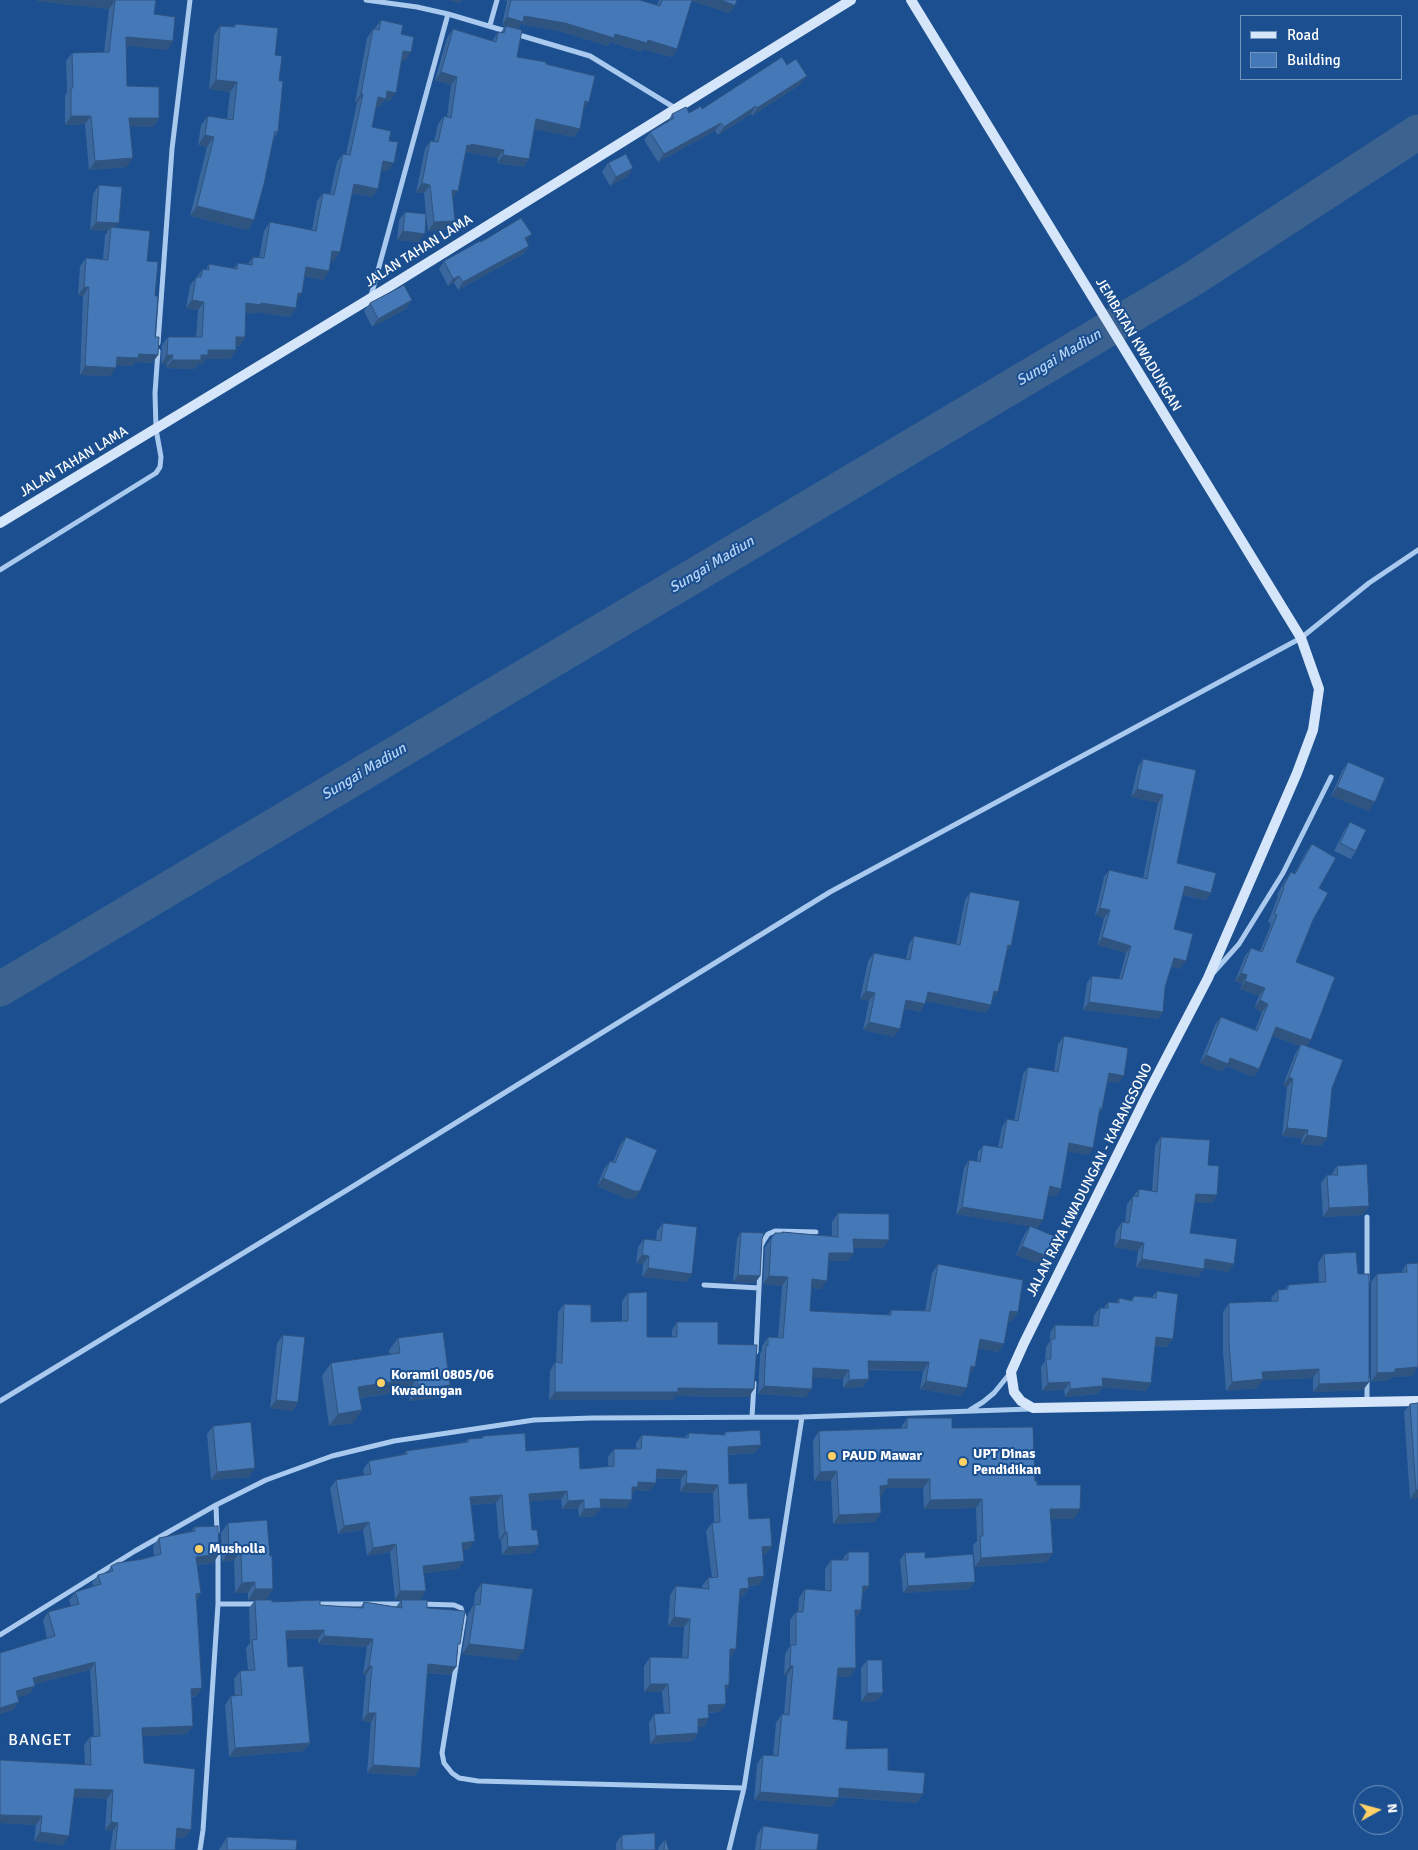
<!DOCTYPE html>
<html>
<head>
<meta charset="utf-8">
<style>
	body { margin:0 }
	#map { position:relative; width:1418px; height:1850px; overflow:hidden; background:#1b4f8f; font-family:Signika,sans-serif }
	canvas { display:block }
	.legend { position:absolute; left:1240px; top:15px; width:162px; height:65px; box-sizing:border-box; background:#1b4f8f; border:1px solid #7695bc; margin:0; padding:6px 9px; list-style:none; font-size:15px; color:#fff }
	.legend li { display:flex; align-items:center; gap:10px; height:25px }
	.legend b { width:25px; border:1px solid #7695bc }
	.north { position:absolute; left:1353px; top:1785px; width:50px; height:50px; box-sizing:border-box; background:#1b4f8f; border:1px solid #7695bc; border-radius:50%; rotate:83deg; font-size:14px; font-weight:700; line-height:20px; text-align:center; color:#fff }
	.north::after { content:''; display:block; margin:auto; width:18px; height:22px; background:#ffd166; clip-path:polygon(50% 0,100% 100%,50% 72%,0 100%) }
</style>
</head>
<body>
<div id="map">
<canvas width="1418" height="1850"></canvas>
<ul class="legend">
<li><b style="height:6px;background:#d6e6fa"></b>Road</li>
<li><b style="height:14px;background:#4478b7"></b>Building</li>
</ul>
<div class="north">N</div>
</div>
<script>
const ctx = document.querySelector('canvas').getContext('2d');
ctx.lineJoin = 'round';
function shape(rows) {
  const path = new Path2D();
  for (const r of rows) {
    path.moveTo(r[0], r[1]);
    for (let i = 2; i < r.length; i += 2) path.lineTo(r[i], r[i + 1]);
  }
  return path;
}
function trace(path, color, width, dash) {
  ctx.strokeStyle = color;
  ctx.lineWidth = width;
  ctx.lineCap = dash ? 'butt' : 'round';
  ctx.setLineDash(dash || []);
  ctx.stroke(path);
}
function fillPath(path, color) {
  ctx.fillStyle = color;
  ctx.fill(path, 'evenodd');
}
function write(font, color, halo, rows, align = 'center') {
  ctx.font = font + ' Signika,sans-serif';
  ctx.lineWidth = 4;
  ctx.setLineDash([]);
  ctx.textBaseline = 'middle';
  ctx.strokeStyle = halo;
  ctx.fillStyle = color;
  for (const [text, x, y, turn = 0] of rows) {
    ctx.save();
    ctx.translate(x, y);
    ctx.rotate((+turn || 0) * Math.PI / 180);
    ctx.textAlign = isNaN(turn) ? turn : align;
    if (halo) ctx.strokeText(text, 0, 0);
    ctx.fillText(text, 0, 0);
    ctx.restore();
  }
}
const river = shape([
	[0,989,1194,278,1418,132]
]);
const street = shape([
	[366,0,417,7,448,14,590,56,675,108],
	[490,25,497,0],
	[371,296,448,14],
	[158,343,172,149,190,0],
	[0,570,156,473,160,467,161,457,156,429,155,393,158,351],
	[1214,972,1239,944,1283,873,1331,777],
	[1367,1217,1367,1281],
	[704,1285,759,1288],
	[756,1352,761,1246,764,1240,768,1234,775,1231,816,1232],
	[1367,1379,1367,1401],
	[0,1401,347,1190,830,892,1301,638,1369,583,1418,550],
	[970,1410,983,1402,994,1393,1011,1372],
	[752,1417,754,1383],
	[216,1505,217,1532],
	[218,1604,258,1604],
	[314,1604,405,1604],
	[421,1604,454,1605,461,1608,464,1617,442,1753,444,1763,452,1773,459,1778,478,1781,744,1788],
	[0,1635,135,1551,216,1505,266,1480,332,1456,394,1441,534,1420,592,1418,802,1417,1030,1409],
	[200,1850,203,1830,218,1604,218,1551],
	[729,1850,744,1788,802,1417]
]);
const secondary = shape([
	[911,0,1301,638,1319,689,1313,730,1297,773,1208,978,1148,1093,1024,1343,1011,1372,1014,1392,1021,1401,1033,1408,1418,1401],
	[0,523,371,298,851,0]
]);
const wall = shape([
	[37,0,156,0,154,14,173,41,167,50,126,45,127,86,159,118,153,127,130,126,127,167,89,170,85,124,65,125,65,96,67,92,66,61,72,53,104,52,109,9,37,1],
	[504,0,639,0,657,5,659,0,737,0,735,5,729,13,692,1,672,57,643,49,641,52,611,42,608,46,559,31,521,24,518,29,517,57,546,64,583,110,580,129,574,137,534,129,529,159,524,167,497,163,498,158,466,152,465,154,453,198,449,229,428,231,426,216,419,242,397,240,399,220,405,212,426,214,424,193,416,192,425,149,430,141,434,142,438,124,444,116,447,117,451,85,435,80,447,38,453,29,492,41,498,32,501,32,505,26,502,25,507,1],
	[381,20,401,34,405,61,402,60,390,101,384,100,380,107,376,107,372,127,389,141,388,171,381,170,378,189,372,197,352,193,334,261,331,260,323,280,305,276,297,300,296,308,290,317,256,312,255,314,246,312,245,337,239,346,236,346,230,359,206,359,202,364,198,364,195,369,166,368,167,364,161,364,162,345,168,337,196,337,198,310,186,308,190,285,203,269,206,269,209,264,234,268,238,263,248,264,253,257,259,258,264,231,270,222,312,230,317,201,323,193,330,194,337,162,343,154,346,154,357,103,355,102,367,38,373,29,374,29],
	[235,24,275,55,279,81,278,132,274,138,254,220,248,230,190,216,207,147,198,145,201,125,208,116,227,119,230,92,209,89,214,35,220,26,233,27],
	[787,65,801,84,752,116,751,114,718,135,715,131,658,162,644,140,650,132,667,123,672,114,689,113,702,109],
	[608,163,628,176,610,186,602,172],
	[99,185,116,227,147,261,155,296,155,337,158,355,152,363,135,362,133,366,116,365,110,376,80,375,83,296,78,295,80,266,86,258,103,259,105,235,108,231,90,230,93,194],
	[481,242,526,242,529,246,523,254,458,290,454,283,448,286,439,269,444,261],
	[412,300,406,309,372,327,364,311,370,303],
	[1143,759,1196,770,1177,863,1206,900,1182,895,1174,929,1180,969,1171,966,1158,1019,1083,1010,1087,983,1092,976,1119,979,1126,953,1097,945,1104,918,1095,915,1104,877,1109,870,1143,878,1158,803,1131,797,1138,767],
	[1348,762,1369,811,1331,796,1342,771],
	[1350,822,1356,851,1351,859,1334,851,1344,831],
	[1312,844,1319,888,1313,920,1296,962,1307,1046,1332,1088,1327,1138,1321,1146,1301,1144,1302,1138,1282,1136,1287,1087,1283,1085,1296,1052,1300,1046,1272,1036,1259,1069,1254,1077,1226,1066,1222,1072,1200,1063,1215,1025,1221,1017,1255,1030,1262,1012,1254,1008,1259,996,1240,989,1242,984,1235,981,1245,956,1251,948,1260,951,1271,924,1268,922,1278,896,1277,895,1285,880,1291,872,1294,874,1306,852],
	[970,892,1006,954,998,992,992,1000,991,1005,985,1013,926,1001,920,1012,904,1008,894,1037,863,1030,869,1001,860,999,868,961,874,953,906,959,909,944,914,936,956,944,965,900],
	[1064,1036,1119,1083,1107,1081,1102,1109,1099,1113,1088,1155,1068,1151,1056,1196,1048,1195,1038,1228,1031,1227,1040,1264,1016,1255,1024,1235,1030,1226,956,1214,964,1168,969,1160,977,1162,978,1152,983,1145,998,1147,1002,1127,1007,1119,1014,1121,1023,1074,1028,1067,1054,1071,1058,1044],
	[626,1137,635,1199,628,1199,597,1186,604,1169,610,1161,613,1162,620,1145],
	[1161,1137,1208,1165,1217,1195,1212,1203,1194,1202,1190,1233,1234,1264,1228,1272,1204,1268,1198,1277,1136,1267,1138,1251,1114,1247,1116,1231,1122,1222,1125,1223,1127,1204,1139,1189,1152,1191,1155,1146],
	[1337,1166,1369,1206,1363,1215,1323,1217,1321,1183,1327,1175,1331,1175],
	[838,1213,883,1248,854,1248,854,1253,848,1261,829,1261,821,1289,811,1288,810,1311,888,1315,891,1310,925,1311,932,1273,938,1264,1018,1312,1012,1321,1008,1320,1004,1344,998,1352,979,1348,961,1396,920,1389,923,1371,869,1370,863,1387,843,1388,843,1379,812,1377,806,1397,758,1394,760,1354,762,1350,762,1346,768,1337,778,1338,782,1286,763,1284,765,1247,775,1233,781,1233,782,1232,832,1236,832,1222],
	[663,1223,692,1274,686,1282,642,1277,643,1264,636,1263,638,1247,644,1239,656,1240,657,1231],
	[741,1232,762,1239,760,1276,755,1283,733,1282,737,1239],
	[1324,1254,1358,1274,1369,1382,1363,1390,1313,1392,1313,1378,1263,1380,1257,1388,1226,1391,1223,1352,1223,1312,1229,1303,1272,1301,1271,1298,1278,1290,1285,1289,1288,1285,1319,1283,1318,1263],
	[1406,1264,1418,1367,1412,1376,1392,1377,1389,1380,1371,1381,1371,1282,1377,1274,1401,1273],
	[1157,1291,1167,1347,1155,1346,1146,1391,1103,1387,1097,1394,1065,1397,1064,1390,1042,1391,1041,1367,1045,1361,1046,1347,1050,1341,1050,1333,1055,1325,1093,1326,1094,1315,1100,1308,1104,1308,1108,1302,1116,1303,1119,1298,1131,1300,1134,1296,1152,1297],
	[628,1293,647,1337,672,1337,672,1330,677,1322,718,1344,749,1397,676,1396,673,1400,549,1400,550,1371,555,1362,556,1362,558,1312,564,1304,591,1322,622,1321,622,1301],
	[283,1335,298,1402,293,1411,270,1408,277,1343],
	[398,1338,442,1397,410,1401,409,1391,360,1398,353,1423,329,1426,322,1376,331,1363,390,1355,389,1350],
	[1410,1404,1418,1498,1410,1499,1404,1412],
	[907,1418,952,1428,1035,1481,1037,1485,1074,1519,1051,1519,1047,1562,975,1567,973,1545,977,1541,976,1508,924,1509,923,1488,886,1488,882,1495,880,1495,875,1522,833,1524,831,1481,814,1481,813,1440,819,1431,900,1429],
	[213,1426,249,1477,211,1480,207,1434],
	[725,1432,755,1453,728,1455,729,1484,749,1519,772,1546,766,1554,763,1554,759,1585,748,1586,749,1588,743,1596,739,1597,736,1649,730,1658,729,1685,725,1691,720,1712,709,1713,704,1727,698,1727,698,1733,693,1741,650,1744,649,1723,654,1714,664,1714,662,1692,644,1692,644,1666,650,1657,682,1658,684,1627,668,1626,670,1595,676,1586,702,1588,702,1586,708,1578,712,1578,706,1531,712,1523,714,1522,713,1493,680,1492,681,1479,656,1478,650,1491,635,1490,632,1495,626,1508,601,1507,595,1516,579,1517,578,1508,562,1509,561,1499,530,1501,532,1530,539,1545,533,1553,502,1555,501,1540,499,1540,496,1503,470,1505,469,1549,463,1550,464,1561,458,1569,424,1573,426,1591,420,1600,395,1600,390,1552,367,1556,363,1530,338,1534,330,1488,336,1480,364,1475,363,1470,369,1461,404,1454,406,1451,465,1442,468,1439,481,1438,483,1436,526,1451,580,1469,608,1467,608,1457,614,1449,636,1449,636,1443,642,1435,685,1437,689,1433,723,1435],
	[228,1523,273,1589,266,1600,248,1600,248,1593,235,1593,234,1560,222,1562,221,1533],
	[194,1527,219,1554,213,1563,197,1565,201,1593,197,1600,197,1696,192,1697,193,1726,187,1734,142,1736,144,1763,185,1838,176,1837,175,1850,110,1850,113,1831,105,1830,107,1799,74,1797,63,1845,34,1841,36,1825,0,1823,0,1760,85,1765,84,1745,90,1737,94,1736,90,1670,35,1684,35,1686,29,1694,18,1697,13,1710,0,1714,0,1653,47,1639,43,1620,48,1612,71,1606,69,1600,75,1592,93,1586,92,1583,98,1575,107,1573,111,1566,154,1556,153,1546,159,1538,191,1532],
	[848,1552,869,1586,863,1594,861,1610,856,1618,856,1668,850,1677,837,1676,833,1719,846,1749,888,1770,923,1794,917,1803,839,1797,832,1807,754,1800,757,1764,763,1755,773,1756,776,1723,782,1714,784,1714,787,1675,784,1675,785,1654,790,1646,790,1620,796,1612,798,1612,799,1598,805,1589,825,1590,825,1569,831,1560,842,1560],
	[905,1553,925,1558,970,1589,903,1593,900,1560],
	[482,1583,517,1660,462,1654,468,1614,474,1604,475,1593],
	[255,1600,360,1608,364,1602,396,1607,401,1600,427,1608,458,1647,456,1667,450,1675,427,1673,420,1768,414,1776,367,1773,371,1722,362,1721,366,1675,363,1674,367,1647,318,1644,318,1639,286,1639,288,1667,310,1743,304,1751,229,1757,225,1705,231,1696,235,1696,234,1679,240,1671,248,1670,246,1648,250,1643,249,1608],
	[867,1660,883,1693,877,1701,861,1702,861,1668],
	[763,1826,817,1850,755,1850,757,1835],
	[622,1835,655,1850,616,1850,616,1843],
	[227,1837,296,1850,219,1850],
	[665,1839,669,1850,658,1850,659,1847]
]);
const shadedWall = shape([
	[37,0,108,0,115,1,109,9,37,1],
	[448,0,462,0,460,3],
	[689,0,720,0,735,5,729,13],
	[524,16,565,23,648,40,677,49,672,57,643,49,641,52,611,42,608,46,559,31,521,24,517,30,502,25,507,17],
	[126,37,173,41,167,50,120,45],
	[403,51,411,52,405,61,397,60],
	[441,72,457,77,451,85,435,80],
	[807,76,801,84,752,116,757,108],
	[216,80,237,82,230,92,209,89],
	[387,91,396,93,390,101,384,100,380,107,372,106,378,97],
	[361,94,363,94,357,103,355,102],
	[585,101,589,102,584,110],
	[756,106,751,114,718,135,724,127],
	[71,116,91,116,85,124,65,125],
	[129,118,159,118,153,127,123,126],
	[536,119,580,129,574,137,530,128],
	[721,123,715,131,658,162,664,154],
	[205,135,214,137,207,147,198,145],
	[471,144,504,150,498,158,466,152,464,155,467,145],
	[503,155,529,159,524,167,497,163],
	[133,158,127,167,89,170,95,161],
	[383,161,394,163,388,171,377,169],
	[633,168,628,176,610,186,616,177],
	[422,183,430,185,424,193,416,192],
	[354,184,378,189,372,197,348,192],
	[452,190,458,191,452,199],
	[197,206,254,220,248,230,190,216],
	[455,221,449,229,428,231,434,222],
	[96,222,119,223,113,231,111,227,108,231,90,230],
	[403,231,425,234,419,242,397,240],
	[532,234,526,242,525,238],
	[529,246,523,254,458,290,463,282],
	[332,251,340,252,334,261,326,260],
	[306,267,329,271,323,280,300,275],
	[459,276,454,283,448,286,453,279],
	[84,287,89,287,83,296,78,295],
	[298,293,302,293,296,302],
	[192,300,204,302,198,310,186,308],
	[412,300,406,309,372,327,378,319],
	[246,303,261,303,296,308,290,317,256,312,255,314,240,311],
	[236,337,245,337,239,346,230,345],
	[208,350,236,350,230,359,206,359,202,364,198,364,195,369,166,368,172,360,201,355],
	[139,354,158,355,152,363,135,362,133,366,111,365,117,357],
	[167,355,173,355,167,364,161,364],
	[85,366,116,368,110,376,80,375],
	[1337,787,1375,802,1369,811,1331,796],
	[1137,789,1163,795,1158,803,1131,797],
	[1185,886,1211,893,1206,900,1179,894],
	[1100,908,1110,910,1104,918,1095,915],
	[1102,937,1131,946,1126,953,1097,945],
	[1008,945,1011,946,1006,954],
	[1174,958,1186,961,1180,969,1168,965],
	[1241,973,1247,975,1242,984,1235,981],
	[1245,981,1265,988,1259,996,1240,989],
	[866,991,875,993,869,1001,860,999],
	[994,991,998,992,992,1000],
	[928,992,991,1005,985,1013,922,1000],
	[906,1000,925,1004,920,1012,901,1008],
	[1260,1000,1268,1004,1262,1012,1254,1008],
	[1089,1002,1163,1012,1158,1019,1083,1010],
	[869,1022,900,1029,894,1037,863,1030],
	[1276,1027,1311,1040,1305,1049,1301,1044,1300,1046,1270,1035],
	[1206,1055,1230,1058,1259,1069,1254,1077,1226,1066,1222,1072,1200,1063],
	[1109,1073,1124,1076,1119,1083,1104,1081],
	[1289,1077,1293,1079,1287,1087,1283,1085],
	[1287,1128,1308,1130,1302,1138,1282,1136],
	[1307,1135,1327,1138,1321,1146,1301,1144],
	[1069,1143,1093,1148,1088,1155,1064,1151],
	[603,1178,640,1191,635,1199,628,1199,597,1186],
	[1050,1186,1061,1189,1056,1196,1044,1194],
	[1196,1194,1217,1195,1212,1203,1190,1202],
	[1369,1206,1363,1215,1323,1217,1329,1208],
	[962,1207,1043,1220,1038,1228,956,1214],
	[853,1239,889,1240,883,1248,848,1248],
	[1120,1239,1144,1243,1138,1251,1114,1247],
	[1022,1246,1046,1256,1040,1264,1016,1255],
	[829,1253,854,1253,848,1261,823,1261],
	[642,1255,649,1256,643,1264,636,1263],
	[1142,1259,1204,1269,1198,1277,1136,1267],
	[1205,1259,1234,1264,1228,1272,1199,1267],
	[648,1268,692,1274,686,1282,642,1277],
	[738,1275,760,1276,755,1283,733,1282],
	[769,1276,788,1277,782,1286,763,1284],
	[812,1279,827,1281,821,1289,806,1288],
	[1010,1311,1018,1312,1012,1321,1004,1319],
	[1156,1337,1173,1339,1167,1347,1150,1345],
	[980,1339,1004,1344,998,1352,974,1348],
	[868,1361,929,1362,923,1371,862,1369],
	[971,1366,975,1367,969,1376],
	[1418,1367,1412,1376,1392,1377,1389,1380,1371,1381,1377,1373,1395,1369],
	[813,1368,849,1370,843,1379,807,1377],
	[1319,1369,1313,1378,1263,1380,1257,1388,1226,1391,1232,1382,1262,1372],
	[417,1378,409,1391,350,1399,358,1387],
	[1102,1378,1151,1383,1146,1391,1103,1387,1097,1394,1065,1397,1070,1389],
	[869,1379,863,1387,843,1388,849,1380],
	[926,1381,967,1388,961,1396,920,1389],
	[1070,1382,1064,1390,1042,1391,1048,1383],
	[1369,1382,1363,1390,1313,1392,1319,1384],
	[450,1385,442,1397,410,1401,419,1389],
	[764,1386,812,1389,806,1397,758,1394],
	[678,1388,754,1389,749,1397,676,1396,673,1400,549,1400,555,1392],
	[276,1400,298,1402,293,1411,270,1408],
	[362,1410,353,1423,329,1426,338,1414],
	[761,1445,755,1453,722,1455,728,1447],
	[255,1468,249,1477,211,1480,217,1472],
	[657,1469,687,1471,681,1479,651,1477],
	[837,1471,831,1481,814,1481,820,1472],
	[888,1479,930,1479,923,1488,886,1488,882,1495,874,1495,880,1486],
	[638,1482,656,1483,650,1491,635,1490,632,1495,626,1495,632,1487],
	[686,1483,718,1485,713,1493,680,1492],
	[1416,1490,1418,1490,1418,1498,1410,1499],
	[567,1491,561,1499,523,1502,529,1494],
	[502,1495,496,1503,464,1505,470,1497],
	[600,1499,632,1500,626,1508,594,1507],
	[982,1499,976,1508,924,1509,930,1500],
	[584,1500,578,1508,562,1509,568,1501],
	[601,1508,595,1516,579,1517,584,1509],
	[1050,1509,1080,1509,1074,1519,1044,1519],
	[881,1513,875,1522,833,1524,839,1515],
	[369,1522,363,1530,338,1534,344,1526],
	[505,1532,507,1532,501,1540,499,1540],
	[475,1541,469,1549,456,1551,462,1543],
	[396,1544,390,1552,367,1556,373,1548],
	[539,1545,533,1553,502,1555,508,1547],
	[772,1546,766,1554,756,1555,762,1547],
	[241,1550,234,1560,222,1562,229,1551],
	[1053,1553,1047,1562,975,1567,981,1558],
	[219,1554,213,1563,190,1565,196,1557],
	[464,1561,458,1569,418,1574,423,1566],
	[764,1576,759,1585,742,1586,748,1578],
	[255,1582,248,1593,235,1593,242,1583],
	[975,1582,970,1589,903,1593,908,1586],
	[863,1586,869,1586,863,1594],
	[749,1588,743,1596,734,1597,740,1589],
	[255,1589,273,1589,266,1600,248,1600],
	[400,1591,426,1591,420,1600,395,1600],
	[201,1593,195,1602,196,1594],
	[855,1610,861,1610,855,1619],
	[674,1617,690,1619,684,1627,668,1626],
	[324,1630,318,1639,281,1639,286,1631],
	[324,1636,373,1639,367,1647,318,1644],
	[469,1644,524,1650,517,1660,462,1654],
	[730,1649,736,1649,730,1658,724,1657],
	[95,1662,90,1670,27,1686,33,1678],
	[428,1664,456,1667,450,1675,422,1672],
	[369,1666,372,1666,366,1675,363,1674],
	[790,1666,793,1666,787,1675,784,1675],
	[838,1668,856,1668,850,1677,831,1676],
	[650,1684,668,1684,662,1692,644,1692],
	[725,1685,729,1685,724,1693],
	[35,1686,29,1694,10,1700,16,1691],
	[202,1688,197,1696,186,1697,191,1689],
	[867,1693,883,1693,877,1701,861,1702],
	[19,1702,13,1710,0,1714,0,1708],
	[726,1704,720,1712,703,1713,708,1705],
	[368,1713,376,1713,371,1722,362,1721],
	[709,1718,704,1727,692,1727,698,1719],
	[193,1726,187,1734,136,1737,142,1728],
	[698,1733,693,1741,650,1744,656,1736],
	[310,1743,304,1751,229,1757,235,1748],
	[373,1765,420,1768,414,1776,367,1773],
	[839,1788,923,1794,917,1803,833,1796],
	[75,1789,113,1790,107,1799,69,1797],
	[760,1792,839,1798,832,1807,754,1800],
	[0,1815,42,1816,36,1825,0,1823],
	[111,1822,118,1823,113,1831,105,1830],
	[177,1828,191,1830,185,1838,171,1837],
	[40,1832,69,1836,63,1845,34,1841]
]);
const building = shape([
	[108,0,156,0,154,14,175,17,173,41,126,37,127,86,159,87,159,118,129,118,133,158,95,161,91,116,71,116,71,88,73,88,72,53,109,52,115,1,108,0],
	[511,0,639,0,660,6,662,0,692,0,677,49,648,40,647,43,615,34,614,38,565,23,524,16,523,22,507,17,511,0],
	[720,0,737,0,735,5,720,0],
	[381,20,403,25,401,34,414,37,411,52,403,51,396,93,387,91,386,99,378,97,372,127,391,131,389,141,398,142,394,163,383,161,378,189,354,184,340,252,332,251,329,271,306,267,302,293,298,293,296,308,261,303,261,305,246,303,245,337,236,337,236,350,208,350,208,355,201,355,201,360,172,360,173,355,167,355,168,337,202,337,204,302,192,300,196,277,201,277,203,269,209,270,209,264,237,269,238,263,252,265,253,257,264,258,270,222,316,231,323,193,334,195,343,154,350,155,363,94,361,94,373,29,379,30,381,20],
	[235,24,278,28,275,55,282,56,279,81,283,81,278,132,275,131,264,184,254,220,197,206,214,137,205,135,208,116,233,120,237,82,216,80,220,26,235,27,235,24],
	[506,26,522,30,517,57,546,62,546,64,595,76,589,102,585,101,580,129,536,119,529,159,503,155,504,150,471,144,470,146,467,145,458,191,452,190,455,221,434,222,430,185,422,183,430,141,438,142,444,116,451,118,457,77,441,72,453,29,496,42,498,32,504,33,506,26],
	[782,57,787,65,796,59,807,76,757,108,756,106,724,127,721,123,664,154,650,132,674,118,672,114,686,107,689,113,701,106,702,109,782,57],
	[626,154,633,168,616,177,608,163,626,154],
	[99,185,122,187,119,223,96,222,99,185],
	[405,212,426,214,425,234,403,231,405,212],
	[521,218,532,234,525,238,529,246,463,282,459,276,453,279,444,261,480,241,481,242,521,218],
	[111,227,150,231,147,261,158,262,155,296,158,296,155,337,159,337,158,355,139,354,138,358,117,357,116,368,85,366,89,287,84,287,86,258,108,260,111,227],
	[404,285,412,300,378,319,370,303,404,285],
	[1143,759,1196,770,1177,863,1216,873,1211,893,1185,886,1174,929,1193,934,1186,961,1174,958,1165,987,1163,1012,1089,1002,1092,976,1122,979,1131,946,1102,937,1110,910,1100,908,1109,870,1147,879,1163,795,1137,789,1143,759],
	[1348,762,1385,778,1375,802,1337,787,1348,762],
	[1350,822,1366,830,1356,851,1340,843,1350,822],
	[1312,844,1336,858,1319,888,1328,893,1313,920,1296,962,1335,977,1311,1040,1276,1027,1259,1069,1230,1058,1228,1064,1206,1055,1221,1017,1257,1031,1268,1004,1260,1000,1265,988,1245,981,1247,975,1241,973,1251,948,1262,952,1277,915,1274,914,1284,888,1283,887,1291,872,1295,874,1312,844],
	[970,892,1020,901,1011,946,1008,945,998,992,994,991,991,1005,928,992,925,1004,906,1000,900,1029,869,1022,875,993,866,991,874,953,910,960,914,936,960,945,970,892],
	[1064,1036,1128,1048,1124,1076,1109,1073,1102,1109,1100,1108,1093,1148,1069,1143,1061,1189,1050,1186,1043,1220,962,1207,969,1160,980,1162,983,1145,1002,1148,1007,1119,1018,1121,1028,1067,1058,1072,1064,1036],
	[1301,1044,1343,1060,1332,1088,1327,1138,1307,1135,1308,1130,1287,1128,1293,1079,1289,1077,1301,1044],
	[626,1137,657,1150,640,1191,634,1191,603,1178,610,1161,615,1163,626,1137],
	[1161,1137,1210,1140,1208,1165,1219,1166,1217,1195,1196,1194,1190,1233,1237,1239,1234,1264,1205,1259,1204,1269,1142,1259,1144,1243,1120,1239,1122,1222,1129,1223,1133,1196,1138,1197,1139,1189,1157,1192,1161,1137],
	[1367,1164,1369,1206,1329,1208,1327,1175,1338,1175,1337,1166,1367,1164],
	[838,1213,889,1214,889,1240,853,1239,854,1253,829,1253,827,1281,812,1279,810,1311,891,1315,891,1310,930,1311,938,1264,1023,1280,1018,1312,1010,1311,1004,1344,980,1339,975,1367,971,1366,967,1388,926,1381,929,1362,868,1361,869,1379,849,1380,849,1370,813,1368,812,1389,764,1386,766,1345,768,1346,768,1337,783,1338,788,1277,769,1276,771,1239,775,1233,782,1233,782,1232,838,1237,838,1213],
	[663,1223,697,1227,692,1274,648,1268,649,1256,642,1255,644,1239,661,1241,663,1223],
	[1030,1226,1054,1236,1046,1256,1022,1246,1030,1226],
	[741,1232,764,1233,762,1239,760,1276,738,1275,741,1232],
	[1356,1252,1358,1274,1369,1274,1369,1382,1319,1384,1319,1369,1262,1372,1263,1379,1232,1382,1229,1343,1229,1303,1278,1301,1278,1290,1288,1289,1288,1285,1326,1282,1324,1254,1356,1252],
	[1418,1263,1418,1367,1395,1369,1395,1372,1377,1373,1377,1274,1407,1272,1406,1264,1418,1263],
	[1157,1291,1178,1294,1173,1339,1156,1337,1151,1383,1102,1378,1103,1386,1070,1389,1070,1382,1048,1383,1046,1359,1051,1359,1051,1339,1055,1339,1055,1325,1098,1326,1100,1308,1108,1308,1108,1302,1119,1303,1119,1298,1132,1301,1134,1296,1156,1298,1157,1291],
	[647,1292,647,1337,677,1337,677,1322,718,1322,718,1344,757,1345,754,1389,678,1388,678,1392,555,1392,555,1362,562,1363,564,1304,591,1305,591,1322,628,1321,628,1293,647,1292],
	[443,1332,450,1385,419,1389,417,1378,358,1387,362,1410,338,1414,331,1363,400,1353,398,1338,443,1332],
	[283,1335,305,1337,298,1402,276,1400,283,1335],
	[1418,1403,1418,1490,1416,1490,1410,1404,1418,1403],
	[907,1418,952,1418,952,1428,1033,1427,1035,1481,1037,1481,1037,1485,1081,1485,1080,1509,1050,1509,1053,1553,981,1558,980,1536,983,1536,982,1499,930,1500,930,1479,888,1479,888,1485,880,1486,881,1513,839,1515,837,1471,820,1472,819,1431,907,1428,907,1418],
	[251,1422,255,1468,217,1472,213,1426,251,1422],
	[760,1430,761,1445,728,1447,729,1484,747,1483,749,1519,770,1518,772,1546,762,1547,764,1576,748,1578,749,1588,740,1589,736,1649,730,1649,729,1685,725,1685,726,1704,708,1705,709,1718,698,1719,698,1733,656,1736,654,1714,670,1713,668,1684,650,1684,650,1657,688,1658,690,1619,674,1617,676,1586,709,1589,708,1578,718,1577,712,1523,720,1522,718,1485,686,1483,687,1471,657,1469,656,1483,638,1482,638,1487,632,1487,632,1500,600,1499,601,1508,584,1509,584,1500,568,1501,567,1491,529,1494,532,1530,537,1530,539,1545,508,1547,507,1532,505,1532,502,1495,470,1497,475,1541,462,1543,464,1561,423,1566,426,1591,400,1591,396,1544,373,1548,369,1522,344,1526,336,1480,371,1474,369,1461,407,1454,406,1451,468,1442,468,1439,483,1438,483,1436,525,1433,526,1451,579,1447,580,1469,614,1466,614,1449,641,1449,642,1435,688,1438,689,1433,725,1435,725,1432,760,1430],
	[267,1520,270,1556,272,1556,273,1589,255,1589,255,1582,242,1583,241,1550,229,1551,228,1523,267,1520],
	[218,1526,219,1554,196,1557,201,1593,196,1594,202,1688,191,1689,193,1726,142,1728,144,1763,195,1769,191,1830,177,1828,175,1850,115,1850,118,1823,111,1822,113,1790,75,1789,69,1836,40,1832,42,1816,0,1815,0,1760,91,1765,90,1737,100,1736,95,1662,33,1678,35,1686,16,1691,19,1702,0,1708,0,1653,55,1636,48,1612,79,1604,75,1592,101,1584,98,1575,113,1571,111,1566,117,1563,143,1559,161,1554,159,1538,195,1531,194,1527,218,1526],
	[848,1552,869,1552,869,1586,863,1586,861,1610,855,1610,856,1668,838,1668,833,1719,848,1721,846,1749,888,1748,888,1770,925,1773,923,1794,839,1788,839,1798,760,1792,763,1755,778,1756,782,1714,789,1715,793,1666,790,1666,791,1645,796,1645,796,1612,803,1612,805,1589,831,1591,831,1560,848,1560,848,1552],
	[925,1552,925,1558,973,1554,975,1582,908,1586,905,1553,925,1552],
	[482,1583,533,1589,524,1650,469,1644,475,1604,480,1605,482,1583],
	[255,1600,272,1600,272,1602,320,1600,320,1605,363,1608,364,1602,402,1608,401,1600,427,1600,427,1608,465,1611,460,1644,458,1644,456,1667,428,1664,420,1768,373,1765,376,1713,368,1713,372,1666,369,1666,373,1639,324,1636,324,1630,286,1631,286,1633,288,1667,303,1666,310,1743,235,1748,231,1696,242,1695,240,1671,255,1670,252,1640,257,1639,255,1600],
	[867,1660,882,1660,883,1693,867,1693,867,1660],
	[763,1826,819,1834,817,1850,760,1850,763,1826],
	[655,1833,655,1850,622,1850,622,1835,655,1833],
	[227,1837,297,1840,296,1850,227,1850,227,1837],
	[665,1839,669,1850,664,1850,665,1839]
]);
const markers = [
	[381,1383,5,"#ffd166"],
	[832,1456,5,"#ffd166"],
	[963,1462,5,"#ffd166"],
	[199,1549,5,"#ffd166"]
];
const streetNames = [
	["JALAN TAHAN LAMA",419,251,-32],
	["JEMBATAN KWADUNGAN",1138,345,59],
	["JALAN TAHAN LAMA",74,462,-31],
	["JALAN RAYA KWADUNGAN - KARANGSONO",1090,1180,-63]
];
const poiNames = [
	["Koramil 0805/06",391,1375],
	["Kwadungan",391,1391],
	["UPT Dinas",973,1454],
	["Pendidikan",973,1470],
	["PAUD Mawar",842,1456],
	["Musholla",209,1549]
];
const waterNames = [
	["Sungai Madiun",1059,358,-31],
	["Sungai Madiun",712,565,-31],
	["Sungai Madiun",364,772,-31]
];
const quarterNames = [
	["BANGET",40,1741]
];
trace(river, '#3c6290', 35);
trace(street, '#a9c9ee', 5);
trace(secondary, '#d6e6fa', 10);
fillPath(wall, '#3a679d');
fillPath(shadedWall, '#305480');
fillPath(building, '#4478b7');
trace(building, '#305480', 1);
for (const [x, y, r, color] of markers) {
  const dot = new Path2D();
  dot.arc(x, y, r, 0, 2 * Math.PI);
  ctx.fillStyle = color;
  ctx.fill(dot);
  trace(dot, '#1b4f8f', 2);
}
write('14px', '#fff', '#1b4f8f', streetNames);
write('bold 14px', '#fff', '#1b4f8f', poiNames, 'left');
write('italic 15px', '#b5d3f5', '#1b4f8f', waterNames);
ctx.letterSpacing = '1px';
write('16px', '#fff', '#1b4f8f', quarterNames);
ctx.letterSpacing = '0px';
</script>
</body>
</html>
